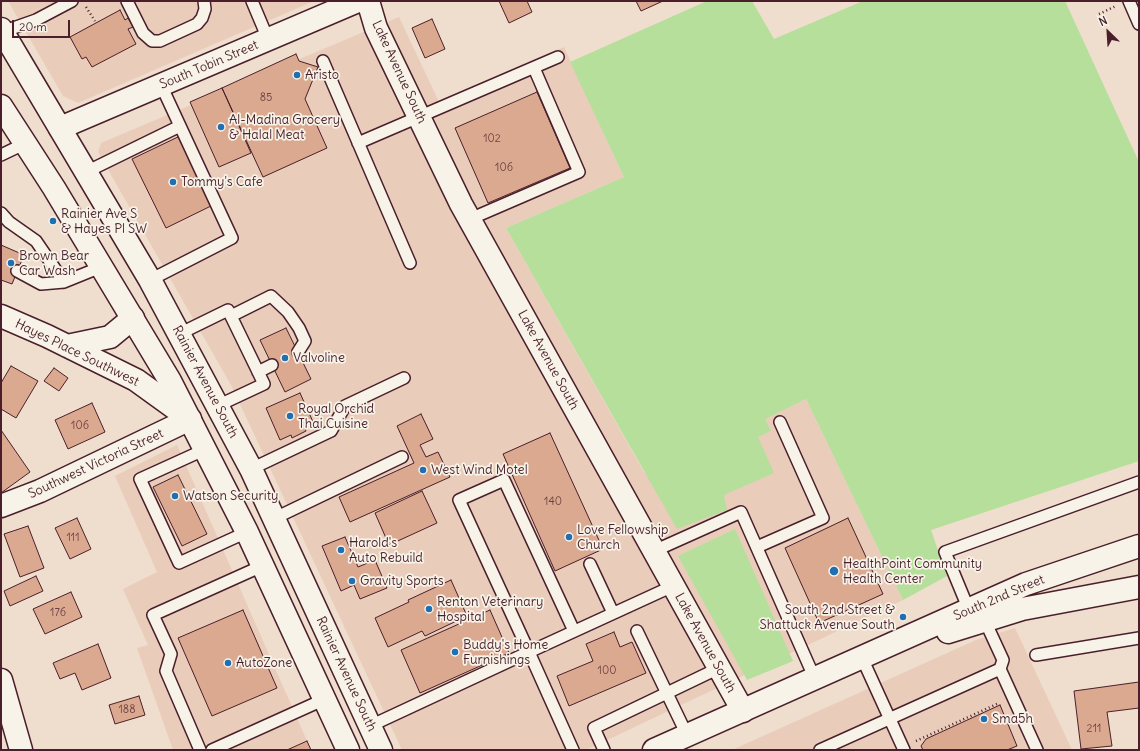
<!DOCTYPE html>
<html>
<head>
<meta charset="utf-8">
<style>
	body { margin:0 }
	#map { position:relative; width:1140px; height:751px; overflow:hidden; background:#efddcd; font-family:Delius,sans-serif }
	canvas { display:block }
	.frame { position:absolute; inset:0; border:2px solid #4a1f2b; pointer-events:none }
	.north { position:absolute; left:1088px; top:12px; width:40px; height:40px; -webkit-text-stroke:3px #f7f3e8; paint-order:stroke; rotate:335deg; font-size:11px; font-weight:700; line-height:16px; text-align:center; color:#4a1f2b }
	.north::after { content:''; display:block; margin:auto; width:14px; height:18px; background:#4a1f2b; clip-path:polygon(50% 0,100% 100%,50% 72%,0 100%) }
	.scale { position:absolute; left:12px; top:20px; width:58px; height:18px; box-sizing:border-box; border:2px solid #4a1f2b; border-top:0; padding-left:5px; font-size:12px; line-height:14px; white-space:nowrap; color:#4a1f2b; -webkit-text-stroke:3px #f7f3e8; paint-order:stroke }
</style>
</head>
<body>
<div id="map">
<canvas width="1140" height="751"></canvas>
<div class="frame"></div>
<div class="north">N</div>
<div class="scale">20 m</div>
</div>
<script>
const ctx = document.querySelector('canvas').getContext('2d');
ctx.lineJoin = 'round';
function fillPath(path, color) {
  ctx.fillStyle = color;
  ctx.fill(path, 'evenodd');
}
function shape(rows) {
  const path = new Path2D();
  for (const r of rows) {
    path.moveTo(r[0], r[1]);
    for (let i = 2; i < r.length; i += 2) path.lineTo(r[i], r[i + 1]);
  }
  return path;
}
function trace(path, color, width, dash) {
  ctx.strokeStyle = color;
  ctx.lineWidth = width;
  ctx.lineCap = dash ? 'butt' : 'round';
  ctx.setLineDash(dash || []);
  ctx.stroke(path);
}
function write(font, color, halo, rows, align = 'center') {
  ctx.font = font + ' Delius,sans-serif';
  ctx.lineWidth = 3.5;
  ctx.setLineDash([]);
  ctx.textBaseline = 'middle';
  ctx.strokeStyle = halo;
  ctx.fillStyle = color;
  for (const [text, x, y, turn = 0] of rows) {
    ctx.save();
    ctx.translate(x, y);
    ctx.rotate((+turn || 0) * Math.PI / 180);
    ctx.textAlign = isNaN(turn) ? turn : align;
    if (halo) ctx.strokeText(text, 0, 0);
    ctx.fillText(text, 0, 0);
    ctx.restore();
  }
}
const built = shape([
	[8,1,314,1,78,103,63,96],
	[399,17,439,102,564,47,624,177,506,228,645,474,806,399,903,600,586,750,402,750,231,385,98,152,101,143],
	[177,445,311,750,173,750,137,648,148,645,123,589,157,572,115,476],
	[1015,628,1072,750,732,750,976,640]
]);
const green = shape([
	[707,1,752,1,774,39,863,1,1065,1,1139,162,1139,461,931,530,947,576,903,600,806,399,765,419,771,431,758,437,774,473,724,495,727,510,677,529,506,228,624,177,570,62],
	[735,529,793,661,747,680,678,556]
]);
const building = shape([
	[499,1,527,1,532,12,509,23,499,1],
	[636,1,663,1,641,11,636,1],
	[120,10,125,20,128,18,133,27,128,29,136,44,92,67,86,57,82,59,70,37,120,10],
	[432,19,445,49,425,58,412,28,432,19],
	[296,54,299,61,318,67,305,99,327,148,263,177,222,88,296,54],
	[222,88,251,153,219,167,190,102,222,88],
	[537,92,570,168,488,203,455,128,537,92],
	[180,136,213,205,166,228,132,159,180,136],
	[1,245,24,255,12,284,1,280,1,245],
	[286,328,311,379,285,392,260,340,286,328],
	[11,366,38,381,16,418,1,409,1,383,11,366],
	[54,368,68,378,59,391,44,381,54,368],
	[300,393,314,424,305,428,306,431,292,438,291,435,280,440,266,408,300,393],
	[92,403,105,432,68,449,55,420,92,403],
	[421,414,433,439,420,445,426,457,438,452,450,477,350,522,339,497,414,463,397,426,421,414],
	[1,430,30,472,1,493,1,430],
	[550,433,603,549,555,571,503,454,550,433],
	[178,475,207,534,182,546,153,487,178,475],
	[422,491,437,523,389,545,375,513,422,491],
	[77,518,91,549,70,559,55,528,77,518],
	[848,518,883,594,819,623,785,548,848,518],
	[28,526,44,568,20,577,4,534,28,526],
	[345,537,358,567,375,560,387,588,360,599,354,585,341,591,322,546,345,537],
	[36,576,43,591,10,606,4,591,36,576],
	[451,580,467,616,425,636,422,631,388,647,375,618,409,602,408,600,451,580],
	[71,592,82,617,45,634,33,609,71,592],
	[243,610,277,688,212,716,178,638,243,610],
	[490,610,509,653,420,693,401,650,490,610],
	[614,632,620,647,632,642,646,673,569,706,557,676,593,661,586,644,614,632],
	[98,644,111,678,82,690,75,673,60,679,53,663,98,644],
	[1139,682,1139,708,1107,712,1112,746,1081,749,1074,691,1139,682],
	[139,696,145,715,115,724,109,705,139,696],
	[1000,705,1017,746,1007,750,923,750,921,746,926,739,1000,705],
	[307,741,311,750,287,750,307,741]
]);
const path = shape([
	[86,7,95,21],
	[1099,14,1116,6],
	[916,741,999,703]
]);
const lane = shape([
	[127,1,143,33,152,41,160,41,197,24,202,18,205,9,204,1],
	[252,1,268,39],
	[1129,1,1139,24],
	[2,32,36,20,72,1],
	[323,61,410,263],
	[358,143,558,57],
	[1,155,26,143],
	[86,172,180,126],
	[1,213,9,222,36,241,64,282,101,267],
	[470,219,579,172,534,68],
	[17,271,41,284,64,282],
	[150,280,232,238,161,85],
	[231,316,271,296,288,312,299,328,305,341,298,352],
	[179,334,228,310,264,384,217,406],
	[258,372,272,365],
	[206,449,140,479,179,563,247,532],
	[251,469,331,431,345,406,404,378],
	[273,519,402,457],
	[757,547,823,518,780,422],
	[654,551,741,512,815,679],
	[590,564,613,613],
	[969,610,945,552,1139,482],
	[985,621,1003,660,1000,669,1037,750],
	[574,631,504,480,459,500,529,652,673,586],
	[637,631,687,735],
	[1036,655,1139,638],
	[862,658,904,750],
	[370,726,529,652,573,750],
	[200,750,166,671,171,654,153,615,262,566],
	[212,750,325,699],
	[604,750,594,728,719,668],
	[820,750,1000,669]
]);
const street = shape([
	[368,1,376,28,461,204,743,711],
	[60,128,358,1],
	[1,316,47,336,136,380,190,419,40,491,1,506],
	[67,346,110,337,133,318],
	[1,680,21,750]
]);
const secondary = shape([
	[948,632,1022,609,1139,587],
	[654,750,1026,584,1139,546]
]);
const primary = shape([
	[1,29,150,280,251,469,381,750],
	[1,106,54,188,170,381,247,532,348,750]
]);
const markers = [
	[297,75,4,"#1f6fb2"],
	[221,127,4,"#1f6fb2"],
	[173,182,4,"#1f6fb2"],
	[53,221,4,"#1f6fb2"],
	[11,263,4,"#1f6fb2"],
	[285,358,4,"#1f6fb2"],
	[290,416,4,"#1f6fb2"],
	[423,470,4,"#1f6fb2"],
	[175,496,4,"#1f6fb2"],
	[569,537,4,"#1f6fb2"],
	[341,550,4,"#1f6fb2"],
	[834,571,5,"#1f6fb2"],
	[352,581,4,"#1f6fb2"],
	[429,609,4,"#1f6fb2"],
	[903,617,4,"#1f6fb2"],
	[455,652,4,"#1f6fb2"],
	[228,663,4,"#1f6fb2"],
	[984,719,4,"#1f6fb2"]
];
const numberNames = [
	["85",266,98],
	["102",492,139],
	["106",504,168],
	["106",80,426],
	["140",553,502],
	["111",73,538],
	["176",58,613],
	["100",607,671],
	["188",127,710],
	["211",1094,729]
];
const streetNames = [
	["South Tobin Street",209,65,-23],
	["Lake Avenue South",399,72,65],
	["Hayes Place Southwest",77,353,26],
	["Lake Avenue South",548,360,61],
	["Rainier Avenue South",205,382,62],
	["Southwest Victoria Street",96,464,-25],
	["South 2nd Street",999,598,-23],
	["Lake Avenue South",705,643,61],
	["Rainier Avenue South",346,674,65]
];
const poiNames = [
	["Aristo",305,75],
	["Al-Madina Grocery",229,120],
	["& Halal Meat",229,135],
	["Tommy's Cafe",181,182],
	["Rainier Ave S",61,214],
	["& Hayes Pl SW",61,229],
	["Brown Bear",19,256],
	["Car Wash",19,271],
	["Valvoline",293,358],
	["Royal Orchid",298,409],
	["Thai Cuisine",298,424],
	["West Wind Motel",431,470],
	["Watson Security",183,496],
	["Love Fellowship",577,530],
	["Church",577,545],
	["Harold's",349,543],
	["Auto Rebuild",349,558],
	["HealthPoint Community",843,564],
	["Health Center",843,579],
	["Gravity Sports",360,581],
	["Renton Veterinary",437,602],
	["Hospital",437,617],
	["South 2nd Street &",895,610,"right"],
	["Shattuck Avenue South",895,625,"right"],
	["Buddy's Home",463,645],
	["Furnishings",463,660],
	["AutoZone",236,663],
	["Sma5h",992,719]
];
fillPath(built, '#e9cdba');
fillPath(green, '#b6df9b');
fillPath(building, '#dba98f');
trace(building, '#4a1f2b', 1);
trace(lane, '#4a1f2b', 14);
trace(street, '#4a1f2b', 25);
trace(secondary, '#4a1f2b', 25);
trace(primary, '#4a1f2b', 25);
trace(path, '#4a1f2b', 2.5, [1, 3]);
trace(lane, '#f7f3e8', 11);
trace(street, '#f7f3e8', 22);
trace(secondary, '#f7f3e8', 22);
trace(primary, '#f7f3e8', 22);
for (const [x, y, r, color] of markers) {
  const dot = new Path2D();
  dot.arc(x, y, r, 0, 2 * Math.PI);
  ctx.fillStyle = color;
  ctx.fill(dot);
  trace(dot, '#f7f3e8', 1.5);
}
write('11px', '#6e4244', null, numberNames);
write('13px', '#4a1f2b', '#f7f3e8', streetNames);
write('13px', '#4a1f2b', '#f7f3e8', poiNames, 'left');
</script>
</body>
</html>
